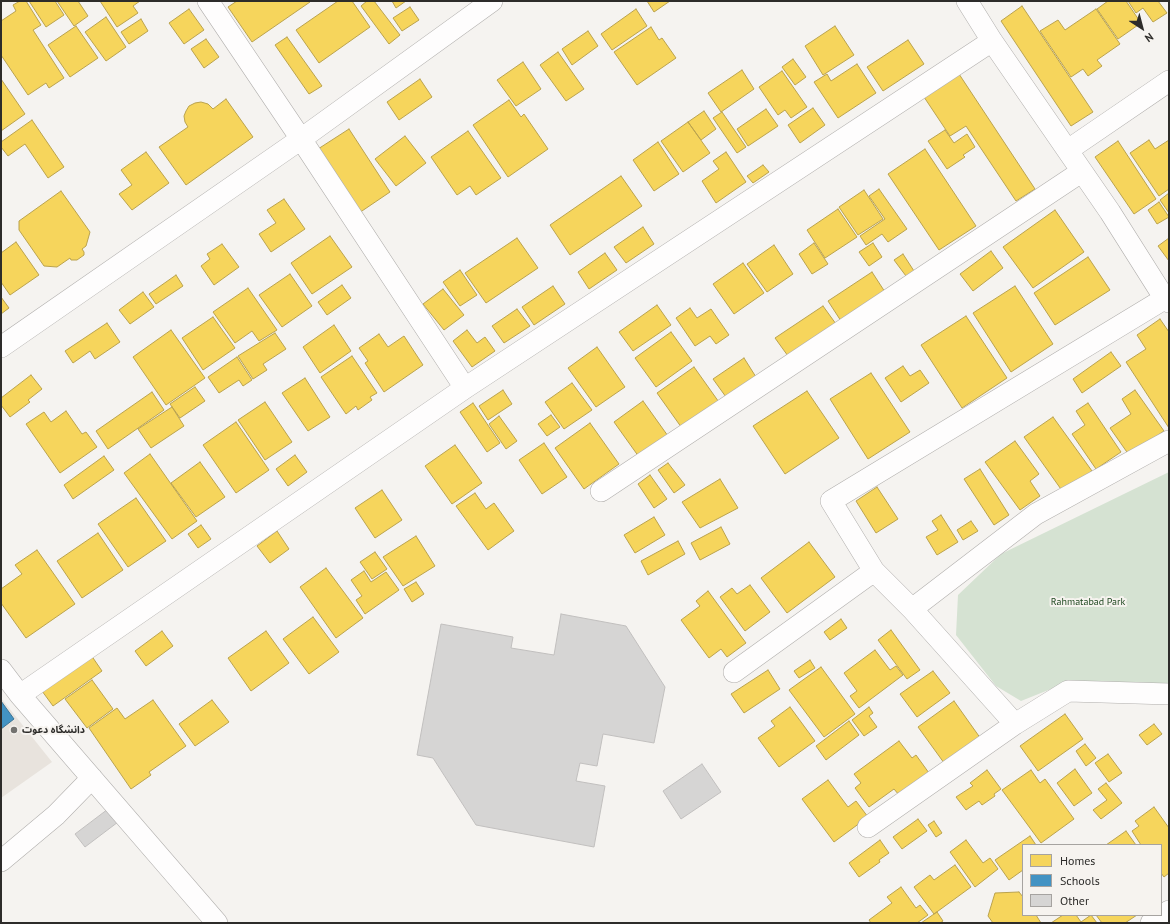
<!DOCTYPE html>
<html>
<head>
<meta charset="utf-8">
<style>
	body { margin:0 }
	#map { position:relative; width:1170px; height:924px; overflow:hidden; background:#f5f3f0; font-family:"PT Sans",sans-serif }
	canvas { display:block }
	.frame { position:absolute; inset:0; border:2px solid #2d2c2a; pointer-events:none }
	.legend { position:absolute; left:1022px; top:844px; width:140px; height:72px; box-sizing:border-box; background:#f6f3ef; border:1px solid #a6a3a0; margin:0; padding:5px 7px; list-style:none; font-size:12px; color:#2d2c2a }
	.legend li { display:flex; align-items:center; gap:8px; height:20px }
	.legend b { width:20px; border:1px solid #a6a3a0 }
	.north { position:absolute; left:1122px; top:8px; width:40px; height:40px; -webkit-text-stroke:3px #f6f3ef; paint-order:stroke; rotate:144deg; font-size:11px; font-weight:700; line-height:16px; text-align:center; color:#2d2c2a }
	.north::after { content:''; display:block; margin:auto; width:14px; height:18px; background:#2d2c2a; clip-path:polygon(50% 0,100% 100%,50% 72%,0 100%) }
</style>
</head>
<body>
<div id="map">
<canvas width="1170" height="924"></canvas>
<div class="frame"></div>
<ul class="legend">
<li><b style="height:11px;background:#f6d55c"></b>Homes</li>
<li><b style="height:11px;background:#4393c3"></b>Schools</li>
<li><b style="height:11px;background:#d6d5d4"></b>Other</li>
</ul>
<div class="north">N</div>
</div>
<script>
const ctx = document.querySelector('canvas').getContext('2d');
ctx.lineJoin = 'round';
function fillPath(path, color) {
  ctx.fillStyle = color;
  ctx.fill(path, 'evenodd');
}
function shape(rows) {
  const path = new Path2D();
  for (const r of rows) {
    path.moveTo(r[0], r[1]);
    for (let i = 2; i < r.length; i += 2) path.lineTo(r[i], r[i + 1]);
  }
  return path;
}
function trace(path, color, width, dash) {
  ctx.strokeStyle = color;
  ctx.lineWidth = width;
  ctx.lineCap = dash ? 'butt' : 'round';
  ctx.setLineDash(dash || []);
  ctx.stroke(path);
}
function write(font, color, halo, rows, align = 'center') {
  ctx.font = font + ' "PT Sans","Noto Sans Arabic",sans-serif';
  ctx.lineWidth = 4;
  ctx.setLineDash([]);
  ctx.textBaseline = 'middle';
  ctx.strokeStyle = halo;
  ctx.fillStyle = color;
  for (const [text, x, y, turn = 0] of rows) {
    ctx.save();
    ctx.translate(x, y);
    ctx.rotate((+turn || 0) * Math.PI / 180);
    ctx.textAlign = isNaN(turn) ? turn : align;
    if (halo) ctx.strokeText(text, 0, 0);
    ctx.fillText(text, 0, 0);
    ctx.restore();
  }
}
const built = shape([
	[1,698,52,762,1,798]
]);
const green = shape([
	[1169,472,1169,684,1066,683,1021,701,996,686,956,635,958,595,1001,554]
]);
const homes = shape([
	[20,1,26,1,41,25,33,30,64,78,49,88,46,83,28,95,1,55,1,21,16,11,13,5,20,1],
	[29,1,55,1,64,15,46,27,29,1],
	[57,1,78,1,88,16,74,26,57,1],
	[100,1,140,1,133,6,138,13,117,27,100,1],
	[237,1,309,1,310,2,252,42,228,7,237,1],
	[338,1,352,1,370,27,319,63,296,30,338,1],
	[367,1,374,1,400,35,389,44,361,6,367,1],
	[392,1,406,1,396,8,392,1],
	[647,1,670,1,654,12,647,1],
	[1108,1,1126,1,1141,23,1118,39,1097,9,1108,1],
	[1128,1,1158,1,1167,13,1153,22,1143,8,1136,13,1128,1],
	[1022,6,1093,112,1071,126,1001,21,1022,6],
	[410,7,419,20,402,31,393,18,410,7],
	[189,9,204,30,184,44,169,23,189,9],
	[636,9,647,26,612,50,601,34,636,9],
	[1096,9,1120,44,1097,60,1102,66,1088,76,1083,69,1071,77,1040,31,1058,20,1065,30,1096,9],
	[106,17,126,47,106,61,85,32,106,17],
	[141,19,148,31,129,44,121,32,141,19],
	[76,26,98,58,70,77,48,45,76,26],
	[835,26,854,55,823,75,805,46,835,26],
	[651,27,659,40,662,38,676,58,637,85,614,52,651,27],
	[588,31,598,46,572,65,562,49,588,31],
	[287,37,322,86,309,94,275,45,287,37],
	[206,39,219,57,204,68,191,49,206,39],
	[908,40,924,64,883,91,867,67,908,40],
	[558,52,584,89,566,101,540,65,558,52],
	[793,59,806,77,795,85,782,67,793,59],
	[523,62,541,89,516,106,497,80,523,62],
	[857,64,876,93,838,118,814,82,827,74,831,81,857,64],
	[742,70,754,89,721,112,708,93,742,70],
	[782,71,807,107,791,118,785,110,778,115,759,87,782,71],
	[959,74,1035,189,1016,201,966,126,950,136,924,97,959,74],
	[1,79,25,114,1,131,1,79],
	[420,79,432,97,399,120,387,102,420,79],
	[226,99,253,137,186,185,159,147,188,127,185,122,184,116,186,111,189,106,195,103,201,102,208,104,213,109,226,99],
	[509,100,521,117,524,114,548,149,508,177,473,125,509,100],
	[813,108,825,125,800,143,788,125,813,108],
	[766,109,778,126,748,146,737,129,766,109],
	[704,111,716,129,701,140,688,122,704,111],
	[722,112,746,147,737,153,713,118,722,112],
	[32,120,64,167,48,178,25,144,8,156,1,147,1,142,32,120],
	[688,122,710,153,683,172,661,141,688,122],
	[349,129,390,192,359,213,318,149,349,129],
	[945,130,954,143,967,134,975,147,963,155,965,157,947,169,928,141,945,130],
	[468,131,501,178,476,195,470,186,457,195,431,157,468,131],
	[405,136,426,163,396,186,375,159,405,136],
	[1149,140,1155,149,1169,140,1169,189,1159,196,1130,153,1149,140],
	[1118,141,1156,199,1134,214,1095,157,1118,141],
	[658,142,679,174,654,191,633,160,658,142],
	[925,149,976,226,939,250,888,174,925,149],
	[146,152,169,183,132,210,119,194,132,185,121,170,146,152],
	[726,152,746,182,716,203,702,181,719,169,713,161,726,152],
	[763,165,769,172,753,183,747,176,763,165],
	[621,176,642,206,570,255,550,225,621,176],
	[879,189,907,229,888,242,882,234,866,245,860,236,885,219,869,196,879,189],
	[864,190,883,219,858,235,839,207,864,190],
	[61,191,90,232,86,246,82,249,84,252,84,255,77,260,71,260,70,258,57,267,44,266,19,230,19,221,61,191],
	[1169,193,1169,213,1160,200,1169,193],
	[284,199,305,229,271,252,259,234,276,223,267,210,284,199],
	[1159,202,1169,217,1157,224,1148,210,1159,202],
	[838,209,857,237,825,258,807,230,838,209],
	[1055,210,1084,252,1033,288,1003,247,1055,210],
	[643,227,654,244,626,263,614,247,643,227],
	[330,236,352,267,312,294,291,263,330,236],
	[517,238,538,268,486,303,465,273,517,238],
	[1169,238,1169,261,1158,246,1169,238],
	[16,242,39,275,10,295,1,282,1,253,16,242],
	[814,243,828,264,812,274,799,254,814,243],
	[873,243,882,257,869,266,859,252,873,243],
	[222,244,239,267,214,285,201,266,210,259,207,254,222,244],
	[774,245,793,274,767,292,747,264,774,245],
	[991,251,1003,268,973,291,960,274,991,251],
	[605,253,617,270,589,289,578,272,605,253],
	[903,254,914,271,906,276,894,260,903,254],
	[1088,257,1110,290,1055,325,1034,293,1088,257],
	[743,263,764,293,734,314,713,284,743,263],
	[460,270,477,295,460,306,443,282,460,270],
	[872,272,885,292,841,321,828,301,872,272],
	[290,274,312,306,282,327,259,295,290,274],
	[176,275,183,286,156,304,149,294,176,275],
	[342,285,351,298,327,315,318,302,342,285],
	[553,286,565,304,534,325,522,307,553,286],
	[1015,286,1053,344,1011,372,973,313,1015,286],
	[248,288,277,330,259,341,252,331,235,343,213,312,248,288],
	[443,289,464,315,444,330,423,304,443,289],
	[143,292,154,307,130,324,119,310,143,292],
	[1,297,9,308,1,314,1,297],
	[657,305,671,325,633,351,619,332,657,305],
	[823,306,836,324,788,356,775,338,823,306],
	[690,308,697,318,711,309,729,335,716,344,710,336,695,346,676,318,690,308],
	[517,309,530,326,504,343,492,326,517,309],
	[966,316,1007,378,962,408,921,345,966,316],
	[213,317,235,348,203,370,182,338,213,317],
	[1160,319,1169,332,1169,428,1126,362,1146,349,1137,335,1160,319],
	[107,323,120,342,95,359,90,351,73,363,65,351,107,323],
	[334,325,351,351,320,373,303,347,334,325],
	[171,330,205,378,166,405,133,357,171,330],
	[467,330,477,343,485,337,495,351,472,367,453,341,467,330],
	[671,332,692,361,656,387,635,358,671,332],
	[275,333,286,349,263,364,267,370,253,379,238,356,275,333],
	[379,334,388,347,404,336,423,365,384,392,365,363,368,361,359,348,379,334],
	[597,347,625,387,596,407,568,368,597,347],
	[1111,352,1121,366,1082,393,1073,379,1111,352],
	[352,356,377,393,370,397,372,400,358,410,356,406,346,414,321,377,352,356],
	[237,357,252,380,243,386,239,380,219,393,208,377,237,357],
	[744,358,756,377,726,397,713,379,744,358],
	[903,366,910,376,920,370,929,383,901,402,885,378,903,366],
	[694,367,721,405,684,431,657,393,694,367],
	[871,373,910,432,868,459,830,399,871,373],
	[31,375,42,389,28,400,30,402,10,417,1,405,1,398,31,375],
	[305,378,330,417,308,431,282,393,305,378],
	[572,383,592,410,564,429,545,402,572,383],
	[195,387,205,401,180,418,170,404,195,387],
	[503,390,512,404,488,420,479,406,503,390],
	[1135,390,1164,431,1129,455,1110,428,1131,414,1122,399,1135,390],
	[807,391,839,438,785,474,753,426,807,391],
	[152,392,164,410,108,449,96,431,152,392],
	[643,401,668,436,639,457,614,422,643,401],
	[265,402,292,442,265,460,238,420,265,402],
	[473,403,500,443,487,452,460,412,473,403],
	[1088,403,1121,452,1096,469,1072,434,1085,425,1076,411,1088,403],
	[172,407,184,426,151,448,138,429,172,407],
	[66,411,82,434,86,432,97,447,60,473,26,424,44,412,51,422,66,411],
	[551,415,560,427,547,436,538,424,551,415],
	[499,416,517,441,506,449,489,424,499,416],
	[1053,417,1092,471,1063,492,1024,437,1053,417],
	[236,422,269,470,236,493,203,445,236,422],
	[590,423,619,464,584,489,555,448,590,423],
	[1015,441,1039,474,1030,481,1040,496,1020,510,985,462,1015,441],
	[544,443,567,477,542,494,519,460,544,443],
	[455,445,482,483,452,504,425,466,455,445],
	[150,454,197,521,172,539,124,473,150,454],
	[295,455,307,472,288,486,276,469,295,455],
	[104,456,114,470,73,499,64,485,104,456],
	[200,462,225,497,196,517,171,483,200,462],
	[668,463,685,485,674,493,658,470,668,463],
	[980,469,1009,515,994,525,964,479,980,469],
	[650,475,667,499,654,508,638,484,650,475],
	[720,479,738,508,700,528,682,502,720,479],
	[877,487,898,519,876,533,856,501,877,487],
	[382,490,402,520,375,538,355,508,382,490],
	[475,493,486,509,494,503,514,531,488,550,456,506,475,493],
	[136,498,166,541,128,567,98,524,136,498],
	[941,515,958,542,937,555,926,537,938,530,932,521,941,515],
	[654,517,665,535,635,553,624,535,654,517],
	[971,521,978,531,963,540,957,530,971,521],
	[201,525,211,539,198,548,188,534,201,525],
	[721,527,730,544,700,560,691,543,721,527],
	[277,531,289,549,270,563,257,546,277,531],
	[98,533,123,570,82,598,57,561,98,533],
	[416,536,435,566,403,586,383,557,416,536],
	[678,541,685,554,648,575,641,561,678,541],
	[809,542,835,577,787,613,761,578,809,542],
	[37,550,75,604,26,638,1,603,1,589,22,574,15,565,37,550],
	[375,552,387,569,372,579,360,562,375,552],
	[326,568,363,618,336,638,300,587,326,568],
	[364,571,371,582,386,572,399,590,365,614,356,600,362,596,351,580,364,571],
	[416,582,424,594,412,602,404,589,416,582],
	[750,585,770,612,745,631,720,597,732,588,737,594,750,585],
	[708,591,746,643,727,657,721,649,709,658,681,620,700,606,696,601,708,591],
	[313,617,339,652,309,674,283,639,313,617],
	[841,619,847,628,830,640,824,632,841,619],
	[891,630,920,670,907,679,878,640,891,630],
	[162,631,173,646,146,666,135,651,162,631],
	[266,631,289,663,251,691,228,658,266,631],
	[875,650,890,670,896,666,903,675,859,708,850,696,857,691,844,673,875,650],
	[91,655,102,671,53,706,42,691,91,655],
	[810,660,815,668,799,678,794,671,810,660],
	[821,667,855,714,824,737,789,690,821,667],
	[768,670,780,689,744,713,731,694,768,670],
	[933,671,950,693,917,717,900,694,933,671],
	[92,680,113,709,87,728,65,699,92,680],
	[153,700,186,746,149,772,151,775,131,789,89,728,117,708,125,719,153,700],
	[212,700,229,722,195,746,179,724,212,700],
	[954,701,981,739,947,767,918,727,954,701],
	[790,707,815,741,779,767,758,738,775,726,771,721,790,707],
	[869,707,873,713,869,716,877,727,864,736,852,720,869,707],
	[1065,714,1083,739,1038,771,1020,746,1065,714],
	[849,721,859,735,826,760,816,746,849,721],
	[1154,724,1162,734,1147,745,1139,735,1154,724],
	[899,741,912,758,916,755,929,773,899,795,894,789,869,807,855,788,861,783,854,774,899,741],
	[1085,744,1096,758,1086,766,1076,751,1085,744],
	[1108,754,1122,773,1109,782,1095,763,1108,754],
	[1075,769,1092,793,1074,806,1057,783,1075,769],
	[987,770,1001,789,994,794,995,796,982,805,979,801,966,810,956,797,973,786,970,783,987,770],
	[1031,770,1040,783,1045,779,1074,819,1041,843,1002,790,1031,770],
	[828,780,848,807,856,801,868,817,834,842,802,799,828,780],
	[1106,783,1122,803,1101,819,1093,810,1107,800,1098,789,1106,783],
	[1154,807,1169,828,1169,873,1164,877,1161,873,1161,845,1141,845,1132,831,1139,826,1135,821,1154,807],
	[918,819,927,831,902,849,893,837,918,819],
	[934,821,942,833,936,837,928,825,934,821],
	[1126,831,1136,845,1106,845,1126,831],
	[1030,836,1036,845,1023,845,1023,870,1009,880,995,860,1030,836],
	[880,840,889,853,879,860,880,862,859,877,849,863,880,840],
	[966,840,983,863,990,858,998,869,975,887,950,852,966,840],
	[955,865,971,887,934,914,914,887,930,875,934,880,955,865],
	[901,887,916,908,920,905,928,915,917,923,871,923,869,920,892,903,887,897,901,887],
	[1019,892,1023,897,1023,915,1036,915,1041,923,993,923,988,916,995,893,1019,892],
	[937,912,943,921,940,923,921,923,937,912],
	[1063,915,1076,915,1081,922,1091,915,1097,923,1051,923,1063,915],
	[1096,915,1137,915,1125,923,1102,923,1096,915]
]);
const schools = shape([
	[1,701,14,719,1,729,1,701]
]);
const building = shape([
	[561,614,626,626,665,687,654,743,603,734,597,766,580,763,576,781,605,786,594,847,476,825,433,758,417,755,441,624,513,637,511,648,554,655,561,614],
	[702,764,721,792,681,819,663,791,702,764],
	[112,806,122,819,85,847,75,834,112,806]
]);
const minor = shape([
	[208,1,301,139,465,388],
	[967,1,992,41,1110,212,1165,299,1169,302],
	[1068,150,1169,81],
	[1,347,301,139,492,1],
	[601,491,1081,172],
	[912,609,1036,514,1169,441],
	[1,670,20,695,217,923],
	[734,672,874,571],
	[20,695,465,388,992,41],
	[1015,724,912,609,874,571,831,501,1169,296],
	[868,827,1015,724,1068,691,1169,694],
	[1,861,56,815,92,778],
	[1151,923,1169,911]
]);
const markers = [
	[14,730,4,"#73726f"]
];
const parkNames = [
	["Rahmatabad Park",1088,602]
];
const poiNames = [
	["دانشگاه دعوت",22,730]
];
fillPath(built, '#e8e3dd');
fillPath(green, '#d5e2d2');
fillPath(homes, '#f6d55c');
trace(homes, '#baa24d', 1);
fillPath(schools, '#4393c3');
trace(schools, '#3c7495', 1);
fillPath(building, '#d6d5d4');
trace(building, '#c1bfbe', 1);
trace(minor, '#b0aeac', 22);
trace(minor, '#fefdfd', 21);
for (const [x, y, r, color] of markers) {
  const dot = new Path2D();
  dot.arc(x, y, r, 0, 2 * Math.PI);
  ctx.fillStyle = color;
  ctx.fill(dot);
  trace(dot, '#f6f3ef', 1.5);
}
write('10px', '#1f4820', '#f6f3ef', parkNames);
write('bold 10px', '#2d2c2a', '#f6f3ef', poiNames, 'left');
</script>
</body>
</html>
